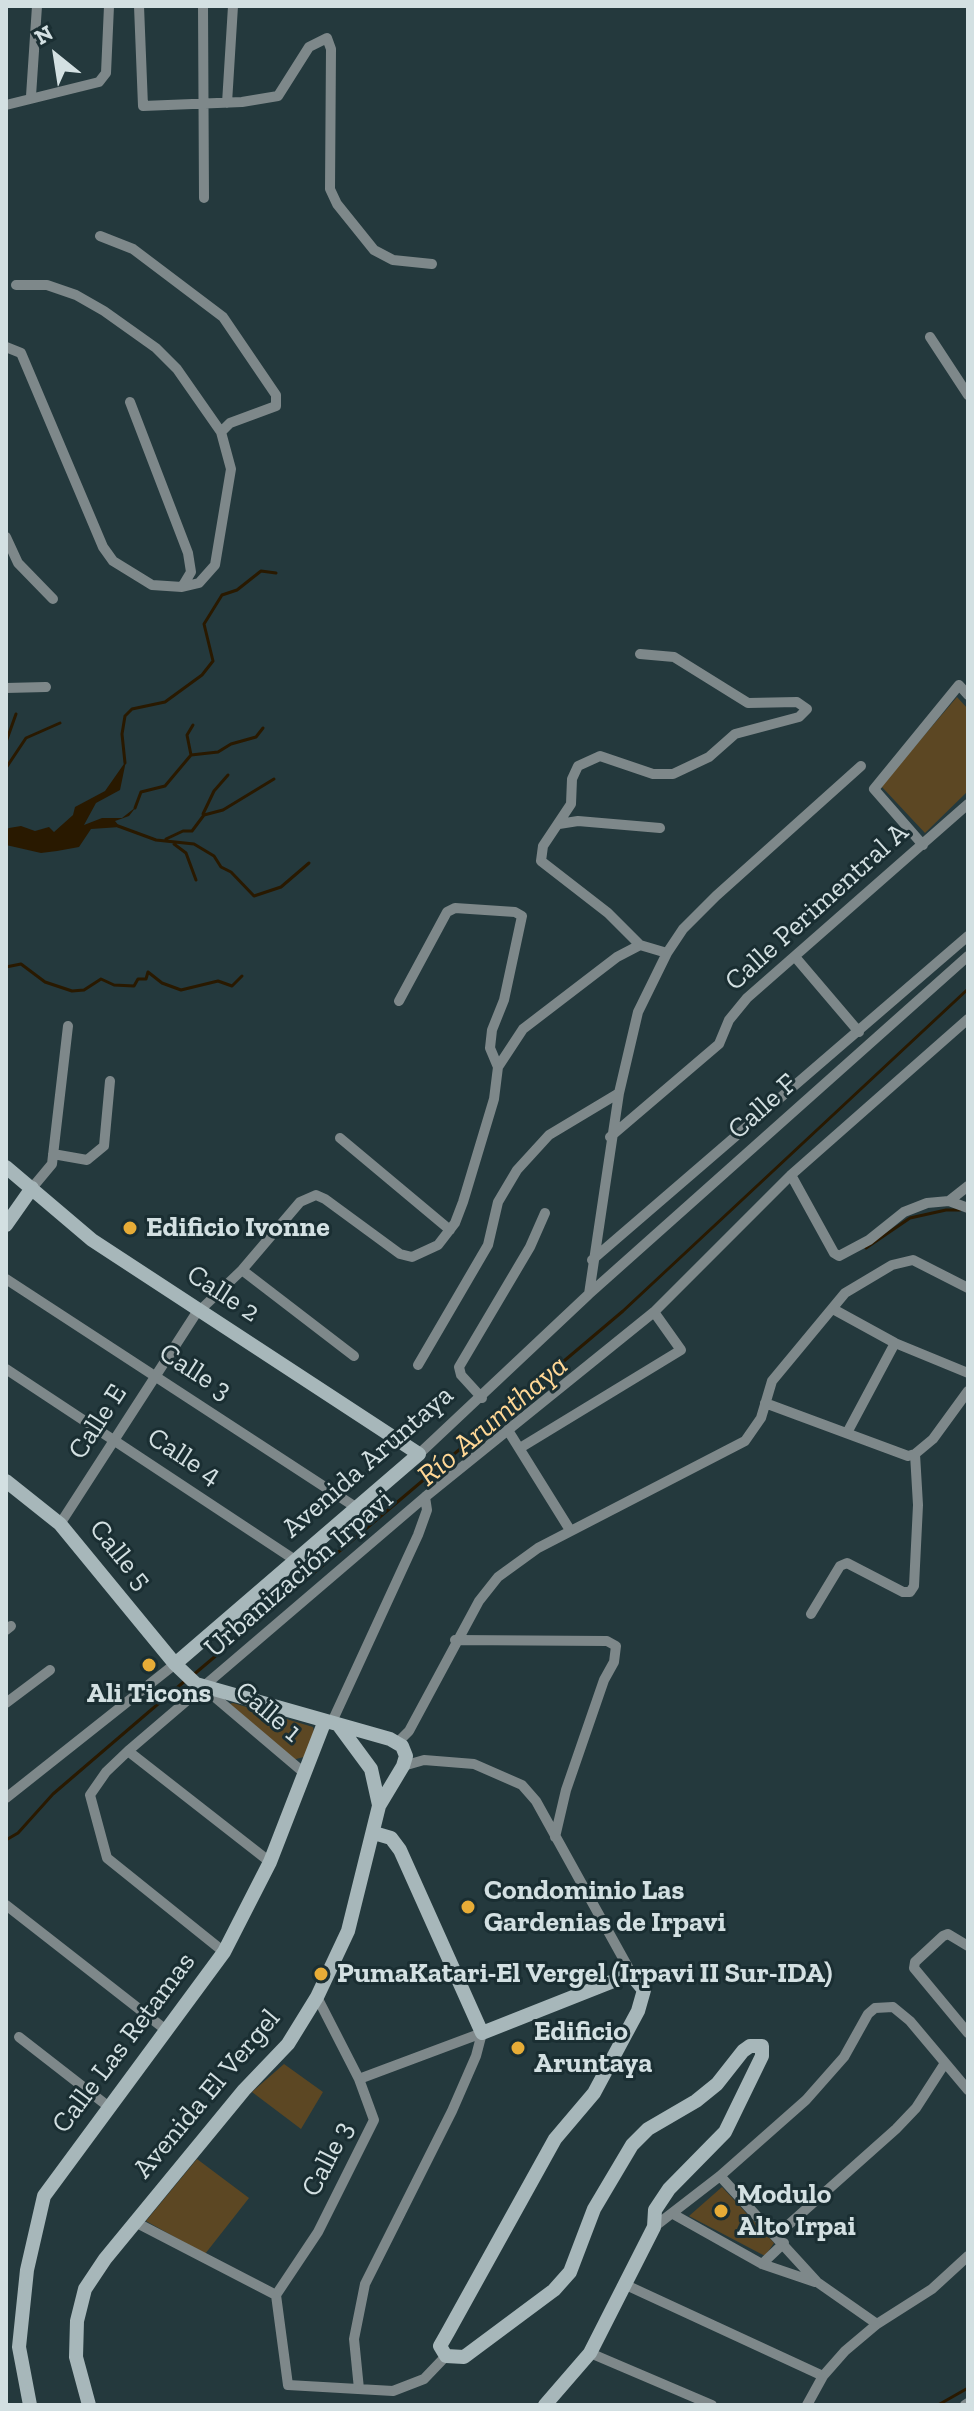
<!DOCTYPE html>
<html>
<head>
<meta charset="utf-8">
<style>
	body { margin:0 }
	#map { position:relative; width:974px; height:2411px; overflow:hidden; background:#24393d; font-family:"Zilla Slab",serif }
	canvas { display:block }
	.frame { position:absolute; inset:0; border:8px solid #d3e0e2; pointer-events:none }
	.north { position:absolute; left:16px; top:16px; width:80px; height:80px; -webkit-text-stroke:6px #1a2e32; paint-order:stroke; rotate:330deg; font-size:22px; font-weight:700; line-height:32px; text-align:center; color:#d3e0e2 }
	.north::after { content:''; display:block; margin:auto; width:28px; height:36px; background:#d3e0e2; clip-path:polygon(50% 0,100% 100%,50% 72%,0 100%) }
</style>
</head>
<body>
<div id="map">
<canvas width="974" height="2411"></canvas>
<div class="frame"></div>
<div class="north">N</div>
</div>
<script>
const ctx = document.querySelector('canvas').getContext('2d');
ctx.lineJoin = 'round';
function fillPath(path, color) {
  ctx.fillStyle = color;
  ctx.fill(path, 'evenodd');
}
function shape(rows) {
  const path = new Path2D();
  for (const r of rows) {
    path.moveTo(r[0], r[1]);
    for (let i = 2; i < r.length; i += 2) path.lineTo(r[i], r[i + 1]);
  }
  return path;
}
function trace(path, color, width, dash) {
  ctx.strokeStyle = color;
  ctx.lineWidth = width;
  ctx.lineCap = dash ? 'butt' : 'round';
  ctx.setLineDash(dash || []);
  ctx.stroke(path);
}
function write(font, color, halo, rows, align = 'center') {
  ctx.font = font + ' "Zilla Slab",serif';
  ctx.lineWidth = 6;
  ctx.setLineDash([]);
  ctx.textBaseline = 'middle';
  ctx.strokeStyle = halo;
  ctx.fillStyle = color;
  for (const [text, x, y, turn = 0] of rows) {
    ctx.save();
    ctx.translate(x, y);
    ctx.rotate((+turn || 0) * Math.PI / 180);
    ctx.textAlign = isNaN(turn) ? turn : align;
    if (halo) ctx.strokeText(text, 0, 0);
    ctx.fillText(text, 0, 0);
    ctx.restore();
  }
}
const green = shape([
	[957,697,968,709,968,791,925,833,881,786],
	[233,1703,313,1727,314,1732,304,1757,292,1760,229,1704],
	[284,2064,323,2092,301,2129,252,2092],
	[197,2159,249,2198,205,2254,146,2221],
	[722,2187,774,2243,765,2256,689,2216]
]);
const water = shape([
	[126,761,120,790,96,803,84,825,102,818,122,818,136,807,129,816,115,821,120,827,91,829,79,847,57,851,41,853,6,845,6,830,9,828,21,826,35,831,49,827,54,832,73,815,75,807,105,791]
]);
const stream = shape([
	[6,742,16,714],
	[191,755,187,735,193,725],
	[125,763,122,734,125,716,132,709,165,702,202,675,213,661,204,624,222,595,237,590,261,571,276,573],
	[6,768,26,738,60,723],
	[135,808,141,792,165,786,191,755,218,752,231,744,256,737,263,728],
	[203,814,214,791,228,775],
	[118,826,156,840,194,844,214,856,221,867,231,872,254,896,281,887,309,863],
	[166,839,183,831,192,831,204,815,223,810,274,779],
	[174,844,186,853,196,880],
	[6,967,21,964,45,982,72,991,84,990,101,979,114,985,134,986,138,979,146,979,148,972,162,983,181,990,218,981,232,986,242,976],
	[866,1248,910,1218,946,1210,960,1210],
	[192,1676,623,1311,968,989],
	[6,1840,18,1833,53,1794,186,1680],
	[938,2405,968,2388]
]);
const street = shape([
	[139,6,143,106,242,102,278,96,309,47,327,38,331,49,330,189,337,204,374,250,393,260,432,264],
	[203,6,204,198],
	[31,96,37,6],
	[227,103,233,6],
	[6,105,99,82,106,73,109,6],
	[100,236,133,249,223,317,276,395,276,406,230,423,221,432],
	[16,285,47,285,76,295,104,311,156,348,177,369,221,432,231,469,215,565,199,583,182,587],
	[930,337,968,395],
	[6,347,21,353,103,547,113,561,152,585,182,587,191,572,188,553,130,402],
	[6,537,18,563,53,599],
	[6,688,46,687],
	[559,824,578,821,660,828],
	[923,845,874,789,959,685,968,695],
	[640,945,608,913,541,861,543,846,571,804,572,779,578,766,600,756,653,774,673,774,709,757,735,734,799,717,807,709,797,702,748,703,674,657,640,654],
	[796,958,859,1032],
	[399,1001,447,912,455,908,515,912,522,916,504,1000,492,1030,490,1048,498,1067],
	[610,1137,719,1044,729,1020,747,998,968,804],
	[340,1138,450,1230],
	[53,1154,87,1160,104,1146,110,1081],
	[791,1175,834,1253,839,1256,869,1240,904,1212,927,1203,949,1201,968,1186],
	[32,1188,52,1164,68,1026],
	[949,1201,968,1208],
	[592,1260,968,936],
	[242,1270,354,1356],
	[6,1279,357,1508],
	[589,1294,619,1093,638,1012,667,953,683,929,716,896,861,766],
	[833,1309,895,1343,968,1373],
	[418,1365,488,1245,498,1202,517,1170,549,1135,619,1093],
	[6,1369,295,1560],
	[482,1398,461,1375,459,1367,530,1247,545,1213],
	[765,1403,908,1456,915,1454,933,1439,968,1391],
	[848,1431,895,1343],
	[509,1432,570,1530],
	[520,1448,681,1350,654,1312],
	[419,1454,589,1294,968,956],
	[60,1524,195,1315,242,1270,300,1202,316,1195,325,1199,400,1254,412,1257,438,1245,455,1223,463,1202,494,1099,498,1067,523,1029,617,957,640,945,667,953],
	[811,1614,840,1566,847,1563,903,1592,910,1592,914,1586,918,1505,915,1454],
	[6,1630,11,1626],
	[455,1640,607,1641,616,1646,614,1662,604,1680,566,1790,555,1837],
	[204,1688,303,1772],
	[6,1703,50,1670],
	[331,1724,418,1535,427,1510,425,1497,654,1312,791,1175,968,1019],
	[398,1742,409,1731,479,1601,498,1577,538,1548,745,1441,761,1418,772,1381,845,1293,892,1265,913,1260,968,1288],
	[128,1751,270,1862],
	[403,1766,424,1760,474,1764,522,1785,536,1801,634,1978],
	[6,1798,175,1664],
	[6,1905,166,2030],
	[968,1946,948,1934,943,1936,915,1962,914,1968,968,2033],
	[224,1952,107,1858,90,1795,106,1772,128,1751,425,1497],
	[19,2037,109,2107],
	[359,2079,482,2033],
	[720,2176,817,2282,877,2324],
	[673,2214,762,2264,815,2282],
	[135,2222,276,2295],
	[654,2227,720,2176,806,2100,844,2057,868,2014,875,2008,893,2007,910,2021,968,2090],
	[777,2235,896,2129,916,2108,945,2063],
	[762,2264,784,2243],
	[626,2285,823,2376],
	[276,2295,318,2232,374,2120,359,2079,317,1997],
	[276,2295,288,2385,393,2391,424,2379,446,2356],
	[590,2353,712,2405],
	[359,2389,354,2339,365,2284,452,2111,476,2056,482,2033],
	[807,2405,823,2376,845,2351,877,2324,932,2289,968,2256],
	[965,2405,968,2403]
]);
const secondary = shape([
	[6,1167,92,1240,419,1454,175,1664],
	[6,1225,32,1188],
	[6,1481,60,1524,175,1664,196,1684,390,1739,402,1746,406,1756,403,1766,379,1806,348,1931,317,1997,288,2044,244,2090,105,2259,85,2289,77,2321,76,2357,89,2405],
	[340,1727,371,1769,379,1805],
	[374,1833,391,1838,400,1850,482,2033,621,1978,634,1978,644,1990,638,2011,594,2093,555,2139,448,2332,440,2346,446,2356,464,2357,554,2290,570,2272,594,2209,632,2145,648,2129,696,2101,717,2084,743,2051,750,2046,762,2046,762,2056,725,2132,669,2189,655,2210,654,2227,590,2353,545,2405],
	[30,2405,19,2347,27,2270,44,2196,224,1952,270,1862,324,1723]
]);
const markers = [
	[130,1228,8,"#e7ac37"],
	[149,1665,8,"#e7ac37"],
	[468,1907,8,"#e7ac37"],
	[321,1974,8,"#e7ac37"],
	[518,2048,8,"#e7ac37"],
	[721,2211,8,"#e7ac37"]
];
const streetNames = [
	["Calle Perimentral A",817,907,-42],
	["Calle F",763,1107,-42],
	["Calle 2",223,1294,33],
	["Calle 3",195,1372,33],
	["Calle E",98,1422,-57],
	["Calle 4",184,1457,33],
	["Avenida Aruntaya",368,1462,-41],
	["Calle 5",120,1555,51],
	["Urbanización Irpavi",299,1574,-41],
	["Calle 1",268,1712,40],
	["Calle Las Retamas",124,2043,-53],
	["Avenida El Vergel",207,2094,-50],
	["Calle 3",328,2159,-63]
];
const poiNames = [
	["Edificio Ivonne",146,1228],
	["Ali Ticons",149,1694,"center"],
	["Condominio Las",484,1891],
	["Gardenias de Irpavi",484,1923],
	["PumaKatari-El Vergel (Irpavi II Sur-IDA)",337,1974],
	["Edificio",534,2032],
	["Aruntaya",534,2064],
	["Modulo",737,2195],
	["Alto Irpai",737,2227]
];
const waterNames = [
	["Río Arumthaya",493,1421,-40]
];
fillPath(green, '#5c4723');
fillPath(water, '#291900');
trace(stream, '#291900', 3);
trace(street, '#7e888a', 10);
trace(secondary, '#a7b7ba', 14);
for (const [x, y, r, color] of markers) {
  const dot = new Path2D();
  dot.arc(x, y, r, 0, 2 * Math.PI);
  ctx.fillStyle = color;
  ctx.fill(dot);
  trace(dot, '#1a2e32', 3);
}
write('28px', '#d3e0e2', '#1a2e32', streetNames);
write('bold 28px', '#d3e0e2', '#1a2e32', poiNames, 'left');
write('italic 30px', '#ffd795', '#1a2e32', waterNames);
</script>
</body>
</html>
